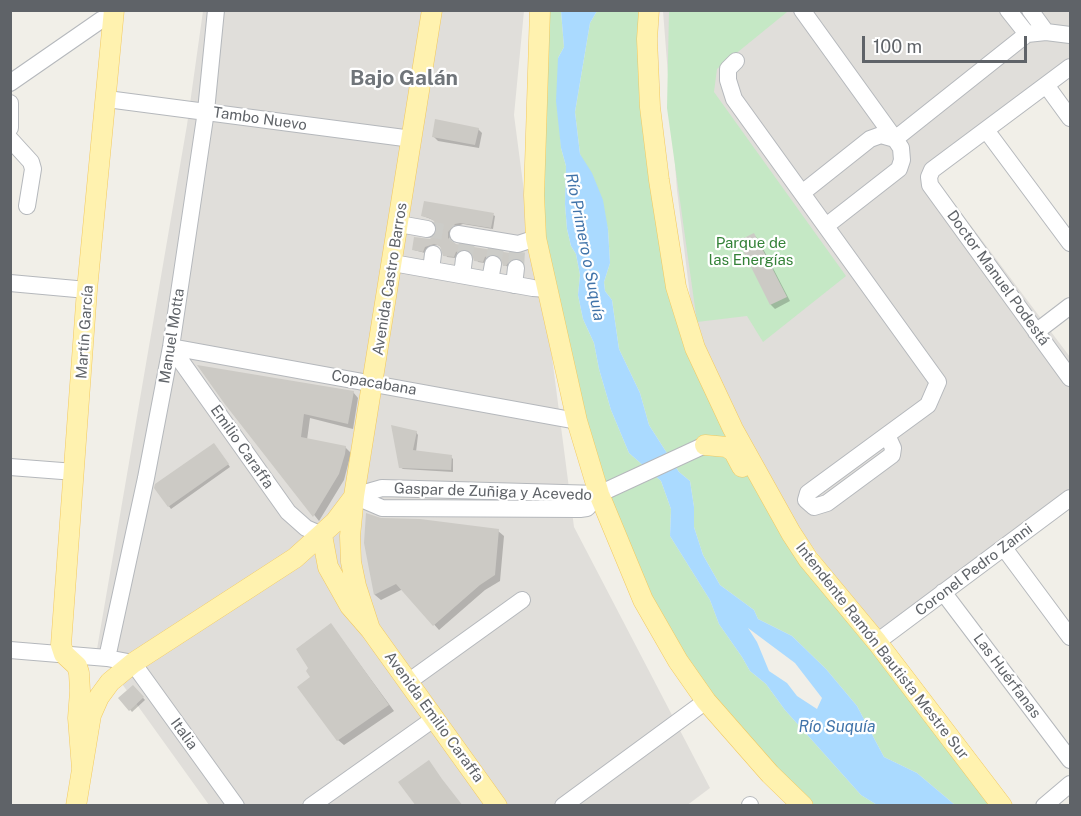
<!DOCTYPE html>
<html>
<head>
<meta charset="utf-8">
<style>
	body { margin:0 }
	#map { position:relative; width:1081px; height:816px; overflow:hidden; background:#f1efe8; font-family:"Public Sans",sans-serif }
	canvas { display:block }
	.frame { position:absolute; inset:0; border:12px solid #5f6368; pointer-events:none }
	.scale { position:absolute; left:862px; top:36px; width:165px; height:27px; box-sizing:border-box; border:3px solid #5f6368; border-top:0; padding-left:8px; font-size:18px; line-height:21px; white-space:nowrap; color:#5f6368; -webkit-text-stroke:4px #fff; paint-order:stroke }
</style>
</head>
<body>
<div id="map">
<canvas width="1081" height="816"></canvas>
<div class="frame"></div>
<div class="scale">100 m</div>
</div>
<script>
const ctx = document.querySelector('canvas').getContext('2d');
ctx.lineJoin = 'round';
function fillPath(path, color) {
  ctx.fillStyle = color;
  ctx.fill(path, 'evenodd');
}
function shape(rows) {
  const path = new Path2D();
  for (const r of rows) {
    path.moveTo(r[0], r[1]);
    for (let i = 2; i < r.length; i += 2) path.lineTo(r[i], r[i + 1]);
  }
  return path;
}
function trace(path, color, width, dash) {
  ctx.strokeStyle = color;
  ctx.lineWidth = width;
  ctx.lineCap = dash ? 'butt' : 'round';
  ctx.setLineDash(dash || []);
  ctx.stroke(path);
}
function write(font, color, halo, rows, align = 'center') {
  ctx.font = font + ' "Public Sans",sans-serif';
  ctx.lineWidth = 4.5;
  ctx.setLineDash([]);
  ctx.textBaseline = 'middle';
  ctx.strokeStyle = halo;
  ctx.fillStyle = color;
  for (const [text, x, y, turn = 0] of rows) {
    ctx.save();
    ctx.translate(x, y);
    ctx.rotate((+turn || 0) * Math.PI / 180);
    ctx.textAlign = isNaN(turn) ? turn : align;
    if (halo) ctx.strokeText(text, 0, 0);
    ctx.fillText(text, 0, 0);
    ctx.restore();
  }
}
const industrial = shape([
	[203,11,524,11,514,115,533,260,549,334,574,527,710,788,686,806,209,805,97,649,187,125],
	[663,11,1070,11,1070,78,935,178,1070,357,1070,509,881,639,786,511,695,337,677,190]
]);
const green = shape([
	[540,11,561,11,564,47,558,58,561,148,566,166,565,204,567,229,571,246,576,254,580,275,578,295,583,319,594,343,599,369,611,410,629,453,661,481,671,509,670,536,710,600,719,624,742,657,750,671,766,684,785,710,861,795,877,805,803,805,706,701,627,564,538,250],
	[597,11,649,11,676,287,791,533,1002,805,955,805,917,773,884,757,857,706,826,669,792,636,758,619,754,610,720,585,703,555,694,527,694,507,690,481,679,472,649,425,640,393,619,349,612,300,605,291,604,282,610,263,608,229,580,154,575,112,590,23],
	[669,11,786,11,787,12,717,69,714,92,846,276,763,342,747,316,697,322,667,108]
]);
const water = shape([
	[561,11,597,11,590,23,575,112,580,154,592,173,603,200,608,229,610,263,604,282,605,291,612,300,619,349,640,393,649,425,679,472,690,481,694,507,694,527,703,555,720,585,754,610,758,619,792,636,826,669,857,706,884,757,917,773,955,805,877,805,861,795,785,710,766,684,750,671,742,657,719,624,710,600,670,536,671,509,661,481,629,453,611,410,599,369,594,343,583,319,578,295,580,275,576,254,571,246,567,229,565,204,566,166,561,148,556,101,558,58,564,47],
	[748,628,795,663,822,698,817,709,797,696,787,683,769,671,757,642]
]);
const shadow = shape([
	[478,129,482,133,479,148,438,141,434,137],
	[493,215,495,216,493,229,463,224,452,228,449,240,451,244,516,256,523,255,524,261,514,259,508,267,505,265,502,257,497,255,487,258,485,263,478,262,475,254,469,250,461,251,456,258,447,257,444,249,438,245,430,246,425,253,414,250,431,241,439,232,436,221,423,216],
	[754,235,758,239,790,301,775,309,771,305,740,242],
	[353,392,358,398,353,429,310,418,307,440,345,447,351,453,344,480,319,521,225,402],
	[416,432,418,435,416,452,451,457,453,459,453,472,403,469,400,467],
	[216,447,230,467,171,509,156,488],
	[498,531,504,536,500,581,485,590,439,630,403,589,381,600,375,595,366,543],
	[331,625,394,711,344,745,338,740,312,677],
	[133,687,145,700,132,712,120,698]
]);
const building = shape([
	[435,119,479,128,475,145,432,137],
	[424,201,494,213,491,228,460,223,455,224,448,232,448,238,456,244,516,254,524,253,523,260,512,258,506,266,503,266,500,256,494,254,485,257,483,262,474,261,471,251,465,249,456,252,454,257,443,256,440,246,434,244,425,247,423,252,412,250,414,237,430,239,437,231,434,221,429,218,421,216],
	[754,233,787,297,770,305,738,241],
	[197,365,354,391,348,424,304,414,301,437,346,446,345,454,339,474,313,517,224,403],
	[391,425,417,431,413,450,452,455,451,470,399,468],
	[214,443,229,464,168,507,154,488,155,484],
	[366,513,381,518,420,519,499,529,495,575,480,585,433,626,396,584,374,595,364,543],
	[331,623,389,705,337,741,297,687,310,677,306,671,308,668,296,649],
	[133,685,144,697,129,711,118,698],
	[429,760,442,779,463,806,416,806,398,782]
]);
const minorTunnel = shape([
	[427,229,458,234],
	[464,259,467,243],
	[493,264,496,248],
	[516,268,517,251]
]);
const minor = shape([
	[802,10,895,139,1027,34,1046,32,1070,35],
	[1008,10,1027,34],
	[1030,10,1046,32],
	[736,61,728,69,728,80,734,99,938,382,928,405,887,435,808,493,806,500,814,507,827,503,892,455,893,448,887,435],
	[1070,67,932,170,929,177,930,185,1070,378],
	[10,83,101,20,114,14],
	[1046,85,1070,118],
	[107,99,412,139],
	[10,103,10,128],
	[986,130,1070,243],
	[10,139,31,162,33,169,27,206],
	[802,193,870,139,881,135,895,139,901,148,902,160,899,169,826,226],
	[399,224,427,229],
	[458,234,518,244,536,238],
	[393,263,533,288,548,289],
	[431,270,433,254],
	[462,275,464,259],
	[490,280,493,264],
	[10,283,87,290],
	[514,285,516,268],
	[1036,332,1070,306],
	[171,347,577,421],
	[171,347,288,512,306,528,322,535],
	[10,467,75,472],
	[354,496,382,488,599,494,705,445],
	[354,496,382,508,580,509,587,508,599,494],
	[1004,548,1070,637],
	[943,592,1070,760],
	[877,642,1070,498],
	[10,650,107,658,133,663,236,806],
	[107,658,146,478,171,347,206,111,216,10],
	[408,682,522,600],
	[311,806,435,718],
	[563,806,706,701],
	[750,806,750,805],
	[1044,806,1070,784]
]);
const major = shape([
	[540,10,534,195,536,238,577,421,599,494,643,600,678,661,706,701,770,774,803,806],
	[649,10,647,39,650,107,659,180,676,287,695,348,733,429,791,533,808,559,877,642,1002,806],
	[705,445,727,447,734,452,742,467],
	[322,535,328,567,350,606,370,629,497,806],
	[370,629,356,586,351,562,350,536,354,496,432,10],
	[82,769,78,718,80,691,79,673,77,666,64,654,61,645,87,290,114,10],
	[76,806,91,715,99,697,110,682,133,663,295,558,335,522,353,498]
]);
const streetNames = [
	["Tambo Nuevo",260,119,8],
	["Doctor Manuel Podestá",998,278,54],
	["Avenida Castro Barros",390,279,-81],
	["Martín García",85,332,-86],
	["Manuel Motta",172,336,-81],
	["Copacabana",374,383,10],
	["Emilio Caraffa",242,447,55],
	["Gaspar de Zuñiga y Acevedo",493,492,2],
	["Coronel Pedro Zanni",974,570,-37],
	["Intendente Ramón Bautista Mestre Sur",882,651,52],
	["Las Huérfanas",1007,676,53],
	["Avenida Emilio Caraffa",434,717,54],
	["Italia",184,734,54]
];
const parkNames = [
	["Parque de",751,243],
	["las Energías",751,260]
];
const waterNames = [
	["Río Primero o Suquía",585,247,79],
	["Río Suquía",837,727]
];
const districtNames = [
	["Bajo Galán",404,79]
];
fillPath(industrial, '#e0deda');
fillPath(green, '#c5e8c5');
fillPath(water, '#aadaff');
fillPath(shadow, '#0003');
fillPath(building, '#cccac5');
trace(minorTunnel, '#ccccc8', 16, [16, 8]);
trace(minor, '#b5b8bc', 18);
trace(major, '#f2c960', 21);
trace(minor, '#fff', 16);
trace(major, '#fff2af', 20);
write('15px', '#5f6368', '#fff', streetNames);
write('15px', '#348238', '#fff', parkNames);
write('italic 16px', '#4174aa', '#fff', waterNames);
write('bold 21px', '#70757a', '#fff', districtNames);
</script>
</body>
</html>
